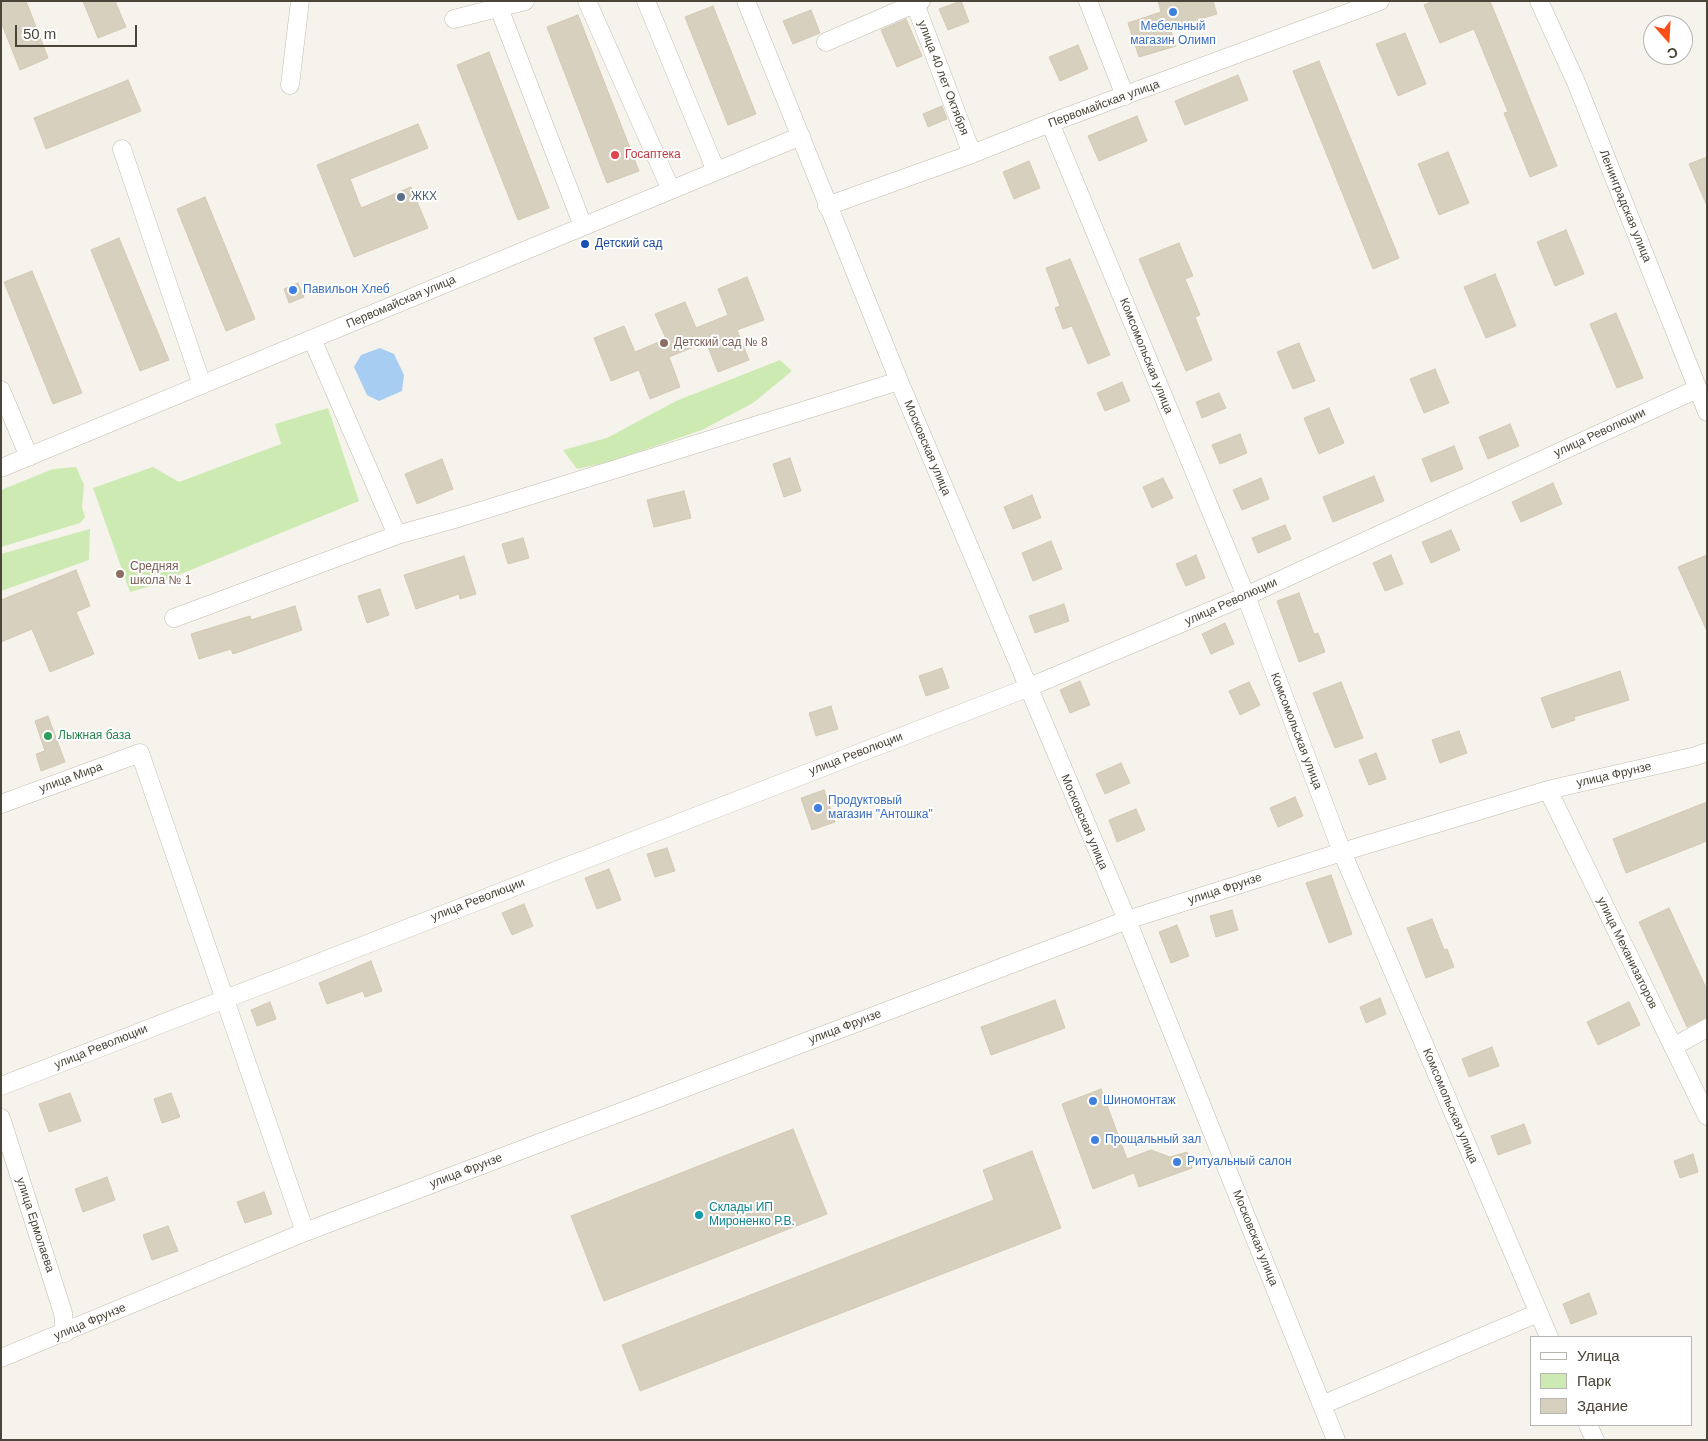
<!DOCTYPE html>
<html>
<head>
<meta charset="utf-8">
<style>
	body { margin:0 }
	#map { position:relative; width:1708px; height:1441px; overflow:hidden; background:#f5f3eb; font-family:Arial,sans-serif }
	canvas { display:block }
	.frame { position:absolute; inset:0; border:2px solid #4a4538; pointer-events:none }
	.legend { position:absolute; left:1530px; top:1336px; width:162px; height:90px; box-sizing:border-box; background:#fff; border:1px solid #b7b5af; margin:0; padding:6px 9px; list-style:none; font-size:15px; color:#4a4538 }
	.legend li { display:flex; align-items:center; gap:10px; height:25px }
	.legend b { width:25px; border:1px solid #b7b5af }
	.north { position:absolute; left:1643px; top:15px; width:50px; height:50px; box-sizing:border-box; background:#fff; border:1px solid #b7b5af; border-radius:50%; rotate:161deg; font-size:14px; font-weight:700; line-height:20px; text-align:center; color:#4a4538 }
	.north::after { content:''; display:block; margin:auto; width:18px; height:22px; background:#fe4f19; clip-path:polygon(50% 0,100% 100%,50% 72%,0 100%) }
	.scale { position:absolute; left:15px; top:25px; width:122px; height:22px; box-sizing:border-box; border:2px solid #4a4538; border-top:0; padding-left:6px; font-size:15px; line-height:18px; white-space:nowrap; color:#4a4538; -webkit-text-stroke:4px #fff; paint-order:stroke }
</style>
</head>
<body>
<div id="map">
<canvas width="1708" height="1441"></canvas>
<div class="frame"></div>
<ul class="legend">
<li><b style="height:6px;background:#fff"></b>Улица</li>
<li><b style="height:14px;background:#cdeab3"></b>Парк</li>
<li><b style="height:14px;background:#d8d0bf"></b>Здание</li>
</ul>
<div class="north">С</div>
<div class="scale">50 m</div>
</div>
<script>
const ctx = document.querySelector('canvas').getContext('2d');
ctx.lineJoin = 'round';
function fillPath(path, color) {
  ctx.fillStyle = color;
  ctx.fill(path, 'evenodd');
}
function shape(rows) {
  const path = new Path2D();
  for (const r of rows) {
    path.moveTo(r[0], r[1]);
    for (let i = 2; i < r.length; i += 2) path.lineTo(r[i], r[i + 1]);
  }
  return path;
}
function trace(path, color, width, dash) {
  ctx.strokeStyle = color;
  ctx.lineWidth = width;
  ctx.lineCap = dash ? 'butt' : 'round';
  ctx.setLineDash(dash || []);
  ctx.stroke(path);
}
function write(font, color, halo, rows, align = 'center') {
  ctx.font = font + ' Arial,sans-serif';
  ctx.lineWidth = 4;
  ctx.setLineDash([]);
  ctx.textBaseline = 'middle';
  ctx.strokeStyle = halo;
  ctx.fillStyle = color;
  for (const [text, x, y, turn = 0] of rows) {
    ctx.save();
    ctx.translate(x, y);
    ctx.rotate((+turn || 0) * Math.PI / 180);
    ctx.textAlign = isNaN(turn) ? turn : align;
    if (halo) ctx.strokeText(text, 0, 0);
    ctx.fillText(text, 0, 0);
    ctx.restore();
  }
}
const green = shape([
	[780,360,792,371,753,403,702,430,609,462,577,469,563,450,607,438,676,401],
	[328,408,359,501,154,585,130,592,93,488,153,467,179,482,281,444,275,424],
	[76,467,84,485,82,507,85,517,80,523,1,547,1,490,53,469],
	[90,529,89,560,1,591,1,554]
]);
const water = shape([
	[380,348,394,354,404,375,402,391,379,401,367,395,354,367,361,355]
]);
const building = shape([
	[1,1,26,1,48,58,20,70,1,22,1,1],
	[83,1,115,1,126,27,98,38,83,1],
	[961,1,969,22,948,30,939,9,961,1],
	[1158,1,1213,1,1217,14,1170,28,1176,46,1139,57,1128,23,1161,12,1158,1],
	[1433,1,1490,1,1557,166,1530,177,1504,113,1508,112,1474,29,1440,43,1424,5,1433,1],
	[713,6,756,114,728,125,685,17,713,6],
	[811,10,820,33,793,44,783,21,811,10],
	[578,15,639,171,607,183,547,27,578,15],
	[906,19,922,56,897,67,881,30,906,19],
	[1405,33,1426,84,1398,96,1376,44,1405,33],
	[1078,45,1088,69,1060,81,1049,57,1078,45],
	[489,52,549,208,518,220,457,65,489,52],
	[1319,61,1399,258,1373,269,1293,71,1319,61],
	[1238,75,1248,100,1185,125,1175,101,1238,75],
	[128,80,141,111,46,149,34,118,128,80],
	[942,106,947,119,928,127,923,114,942,106],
	[1137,116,1147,141,1099,161,1088,136,1137,116],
	[418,124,428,148,350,179,361,208,411,187,428,228,354,257,317,165,418,124],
	[1448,152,1469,203,1439,215,1418,164,1448,152],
	[1707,157,1707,206,1689,164,1707,157],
	[1029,161,1040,188,1014,199,1003,172,1029,161],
	[205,197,255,319,226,331,177,209,205,197],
	[1566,230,1584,274,1555,286,1537,242,1566,230],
	[119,238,169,360,140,371,91,250,119,238],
	[1179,243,1193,276,1185,279,1200,315,1195,317,1212,360,1186,371,1139,259,1179,243],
	[1070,259,1110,355,1088,364,1072,326,1063,329,1055,308,1060,306,1046,268,1070,259],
	[32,271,82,393,53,404,4,282,32,271],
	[1495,274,1516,326,1486,338,1464,287,1495,274],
	[747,277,764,320,737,330,749,360,718,372,706,342,669,357,680,387,650,399,639,370,611,381,594,338,624,326,635,352,666,339,655,314,685,302,696,328,728,315,718,289,747,277],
	[298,283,304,297,289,303,284,289,298,283],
	[1616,313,1643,378,1617,388,1590,324,1616,313],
	[1299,343,1315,381,1293,389,1277,352,1299,343],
	[1435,369,1449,403,1424,413,1410,379,1435,369],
	[1122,382,1130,401,1105,411,1097,393,1122,382],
	[1219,393,1226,408,1202,418,1196,402,1219,393],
	[1329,408,1344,443,1319,454,1304,418,1329,408],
	[1510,424,1519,446,1488,459,1479,437,1510,424],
	[1240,434,1247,453,1220,464,1212,445,1240,434],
	[1454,446,1463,469,1431,482,1422,459,1454,446],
	[790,458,801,491,784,497,773,464,790,458],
	[442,459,453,489,417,504,405,474,442,459],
	[1374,476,1384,501,1333,522,1323,497,1374,476],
	[1163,478,1173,498,1152,508,1143,487,1163,478],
	[1261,478,1269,499,1242,510,1233,490,1261,478],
	[1553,483,1562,504,1521,522,1512,502,1553,483],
	[684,491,691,518,654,527,647,500,684,491],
	[1032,495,1041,518,1013,529,1004,507,1032,495],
	[1285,525,1291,539,1258,553,1252,538,1285,525],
	[1451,530,1460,550,1431,563,1422,542,1451,530],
	[523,538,529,558,508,564,502,544,523,538],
	[1051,541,1062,569,1033,581,1022,553,1051,541],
	[1196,555,1205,578,1186,586,1176,564,1196,555],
	[1391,555,1403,584,1385,591,1373,563,1391,555],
	[1707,555,1707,631,1678,567,1707,555],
	[464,556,476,594,460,599,459,594,416,609,404,575,464,556],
	[76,570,90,606,76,612,94,654,50,672,32,629,1,642,1,600,76,570],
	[380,589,389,615,367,623,358,596,380,589],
	[1299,593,1314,634,1318,633,1325,652,1299,662,1277,601,1299,593],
	[1064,604,1069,621,1035,633,1029,616,1064,604],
	[295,606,302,630,233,654,231,649,199,659,191,634,250,616,251,620,295,606],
	[1225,623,1234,644,1211,654,1202,634,1225,623],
	[942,668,949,688,926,696,919,676,942,668],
	[1620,671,1629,700,1574,717,1575,720,1552,728,1541,698,1620,671],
	[1080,681,1090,705,1070,713,1060,690,1080,681],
	[1249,682,1260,705,1240,715,1229,691,1249,682],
	[1341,682,1363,738,1335,748,1313,693,1341,682],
	[831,706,838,729,816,736,809,713,831,706],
	[48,716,65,762,41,771,36,754,45,751,35,721,48,716],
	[1459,731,1467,753,1440,763,1432,740,1459,731],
	[1376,753,1386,779,1369,785,1359,760,1376,753],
	[1121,763,1130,783,1105,794,1096,774,1121,763],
	[824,790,835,822,812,830,801,798,824,790],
	[1295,797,1303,816,1278,827,1270,808,1295,797],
	[1707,802,1707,841,1626,873,1613,839,1707,802],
	[1136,809,1145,830,1117,842,1109,820,1136,809],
	[667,848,675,871,655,877,647,854,667,848],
	[609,869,621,900,597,909,585,878,609,869],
	[1331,875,1352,934,1329,943,1306,883,1331,875],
	[524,904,533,926,512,935,502,913,524,904],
	[1669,908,1707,990,1707,1017,1687,1027,1639,922,1669,908],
	[1232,910,1238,930,1216,937,1210,916,1232,910],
	[1432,919,1444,950,1447,949,1454,967,1426,978,1407,928,1432,919],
	[1177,925,1189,956,1171,963,1159,932,1177,925],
	[371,961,382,991,365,997,363,991,327,1004,319,983,371,961],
	[1380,998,1386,1014,1366,1023,1360,1007,1380,998],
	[1055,1000,1065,1028,991,1055,981,1027,1055,1000],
	[270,1002,276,1019,257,1026,251,1010,270,1002],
	[1629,1002,1640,1025,1598,1045,1587,1022,1629,1002],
	[1492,1047,1499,1066,1469,1077,1462,1059,1492,1047],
	[1101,1089,1127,1159,1151,1150,1170,1157,1187,1152,1192,1168,1139,1187,1134,1173,1093,1189,1062,1104,1101,1089],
	[70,1093,81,1121,49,1132,39,1104,70,1093],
	[171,1093,180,1117,162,1123,154,1099,171,1093],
	[1524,1124,1531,1143,1498,1155,1491,1136,1524,1124],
	[793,1129,827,1214,604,1301,571,1216,793,1129],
	[1032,1151,1061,1228,640,1391,622,1345,994,1200,983,1170,1032,1151],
	[1693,1154,1698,1172,1680,1178,1674,1161,1693,1154],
	[107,1177,115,1200,83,1212,75,1189,107,1177],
	[264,1192,272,1214,245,1223,237,1202,264,1192],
	[168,1226,178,1251,152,1260,143,1235,168,1226],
	[1589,1293,1597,1314,1571,1324,1563,1304,1589,1293]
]);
const minor = shape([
	[587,1,671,190],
	[646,1,716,171],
	[746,1,899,381,1127,920,1336,1440],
	[914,1,972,154],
	[1088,1,1125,96],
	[1539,1,1576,82,1707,412],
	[499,8,583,226],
	[454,19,525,1],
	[826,42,921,1],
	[290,85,300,1],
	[1050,123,1246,596,1342,852,1549,1337],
	[122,149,202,385],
	[827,206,972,154,1050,123,1380,1],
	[312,339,397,535],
	[1,390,29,457],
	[1,468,801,136],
	[174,618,397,535,458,518,899,381],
	[1548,790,1707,1116],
	[1,804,140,753,305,1232],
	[1673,1047,1707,1028],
	[1,1086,1027,688,1246,596,1697,389],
	[1,1118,63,1313,65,1333],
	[1,1358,305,1232,1127,920,1342,852,1548,790,1696,756,1707,752],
	[1322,1405,1538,1313],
	[1588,1425,1595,1440]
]);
const markers = [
	[1173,12,5,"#3f7fe0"],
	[615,155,5,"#e0444e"],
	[401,197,5,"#5c6f8a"],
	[585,244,5,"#1a4fb4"],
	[293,290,5,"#3f7fe0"],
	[664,343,5,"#8d6e63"],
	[120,574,5,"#8d6e63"],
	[48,736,5,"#2e9e5b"],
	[818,808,5,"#3f7fe0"],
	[1093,1101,5,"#3f7fe0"],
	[1095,1140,5,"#3f7fe0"],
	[1177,1162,5,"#3f7fe0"],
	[699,1215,5,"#0f9aa8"]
];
const shopNames = [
	["Мебельный",1173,27,"center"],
	["магазин Олимп",1173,41,"center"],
	["Павильон Хлеб",303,290],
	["Продуктовый",828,801],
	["магазин \"Антошка\"",828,815],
	["Шиномонтаж",1103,1101],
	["Прощальный зал",1105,1140],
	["Ритуальный салон",1187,1162]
];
const streetNames = [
	["улица 40 лет Октября",943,78,69],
	["Первомайская улица",1104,104,-20],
	["Ленинградская улица",1625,206,68],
	["Первомайская улица",401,302,-23],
	["Комсомольская улица",1146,356,68],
	["улица Революции",1600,433,-25],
	["Московская улица",927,448,67],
	["улица Революции",1231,602,-24],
	["Комсомольская улица",1296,731,69],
	["улица Революции",856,754,-21],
	["улица Фрунзе",1614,775,-13],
	["улица Мира",71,778,-20],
	["Московская улица",1084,822,67],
	["улица Фрунзе",1225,889,-18],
	["улица Революции",478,900,-21],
	["улица Механизаторов",1627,953,64],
	["улица Фрунзе",845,1027,-21],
	["улица Революции",101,1047,-22],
	["Комсомольская улица",1450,1106,67],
	["улица Фрунзе",466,1171,-21],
	["улица Ермолаева",35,1225,72],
	["Московская улица",1255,1238,68],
	["улица Фрунзе",90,1322,-23]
];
const healthNames = [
	["Госаптека",625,155]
];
const serviceNames = [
	["ЖКХ",411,197]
];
const transitNames = [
	["Детский сад",595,244]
];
const educationNames = [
	["Детский сад № 8",674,343],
	["Средняя",130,567],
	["школа № 1",130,581]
];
const leisureNames = [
	["Лыжная база",58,736]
];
const cultureNames = [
	["Склады ИП",709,1208],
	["Мироненко Р.В.",709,1222]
];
fillPath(green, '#cdeab3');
fillPath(water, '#a7cdf2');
fillPath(building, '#d8d0bf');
trace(building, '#d3c9b2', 1);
trace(minor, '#c1bcad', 19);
trace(minor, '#fff', 18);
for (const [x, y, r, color] of markers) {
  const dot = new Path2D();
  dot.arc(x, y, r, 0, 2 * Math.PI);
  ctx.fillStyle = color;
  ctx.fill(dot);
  trace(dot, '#fff', 2);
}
write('12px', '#366cbe', '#fff', shopNames, 'left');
write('12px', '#4a4538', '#fff', streetNames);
write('12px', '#be3a42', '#fff', healthNames, 'left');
write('12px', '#4e5e75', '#fff', serviceNames, 'left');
write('12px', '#164399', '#fff', transitNames, 'left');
write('12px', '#785e54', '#fff', educationNames, 'left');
write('12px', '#27864d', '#fff', leisureNames, 'left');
write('12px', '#0d838f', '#fff', cultureNames, 'left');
</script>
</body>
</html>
